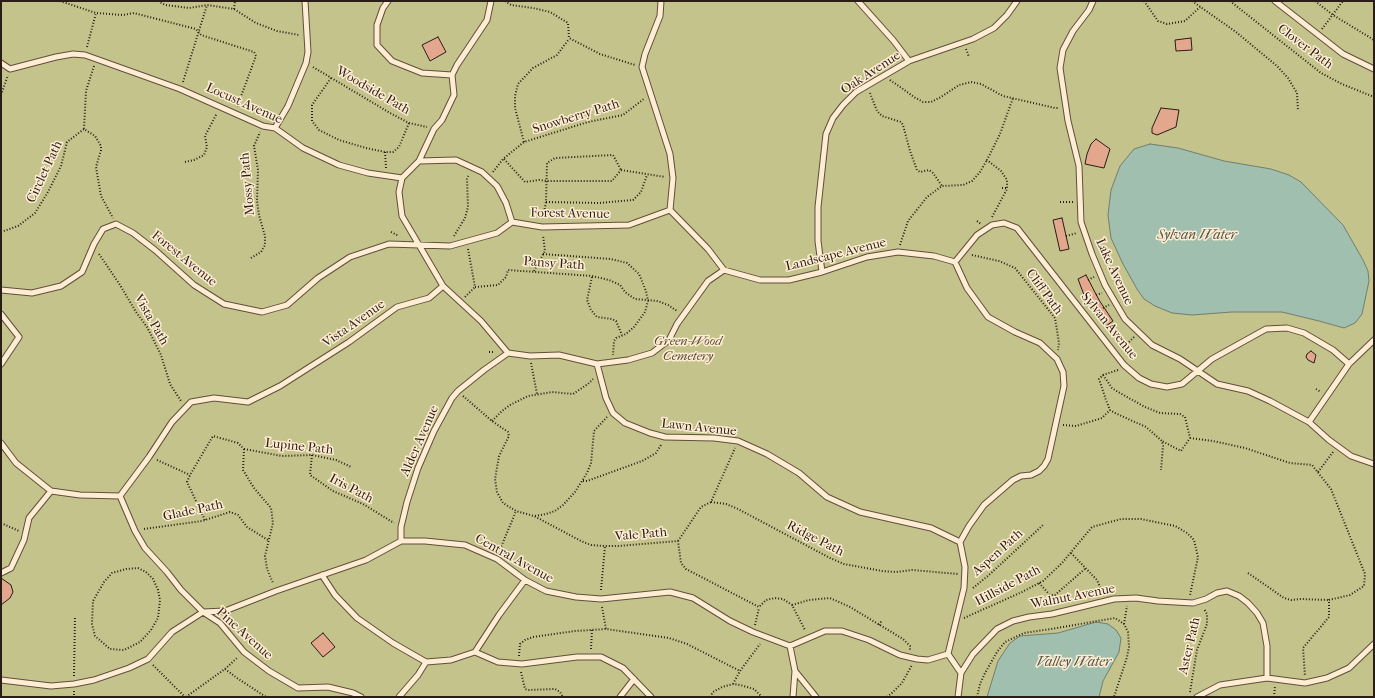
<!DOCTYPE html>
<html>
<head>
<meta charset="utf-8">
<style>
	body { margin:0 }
	#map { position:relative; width:1375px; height:698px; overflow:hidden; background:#fee4b9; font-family:"IM FELL French Canon",serif }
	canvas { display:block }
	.frame { position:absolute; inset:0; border:2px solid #2a1d15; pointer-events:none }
</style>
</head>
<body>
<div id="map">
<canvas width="1375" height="698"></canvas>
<div class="frame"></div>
</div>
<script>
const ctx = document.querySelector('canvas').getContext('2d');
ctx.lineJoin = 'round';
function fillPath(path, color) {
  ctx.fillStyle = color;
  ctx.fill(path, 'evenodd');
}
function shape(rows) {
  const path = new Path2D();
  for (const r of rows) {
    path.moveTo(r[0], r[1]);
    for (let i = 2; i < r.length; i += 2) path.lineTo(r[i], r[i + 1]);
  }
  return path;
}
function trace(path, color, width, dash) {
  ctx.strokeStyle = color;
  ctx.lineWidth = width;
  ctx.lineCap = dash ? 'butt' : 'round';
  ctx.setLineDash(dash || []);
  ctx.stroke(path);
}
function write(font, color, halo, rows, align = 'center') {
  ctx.font = font + ' "IM FELL French Canon",serif';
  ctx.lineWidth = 3;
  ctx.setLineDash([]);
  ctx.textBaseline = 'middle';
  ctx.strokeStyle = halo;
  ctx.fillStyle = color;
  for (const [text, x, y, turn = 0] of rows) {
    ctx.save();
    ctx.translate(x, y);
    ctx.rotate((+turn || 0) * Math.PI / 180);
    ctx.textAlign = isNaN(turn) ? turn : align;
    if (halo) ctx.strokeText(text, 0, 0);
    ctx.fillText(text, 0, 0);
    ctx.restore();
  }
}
const green = shape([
	[1,1,1374,1,1374,697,1,697]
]);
const water = shape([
	[1150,144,1178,148,1224,161,1271,169,1289,175,1301,182,1343,225,1363,260,1368,271,1369,281,1362,314,1355,323,1344,328,1319,321,1282,312,1232,312,1192,315,1172,313,1155,306,1144,299,1137,289,1123,264,1111,238,1108,215,1111,190,1120,166,1134,149,1150,144],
	[1096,622,1108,624,1116,630,1121,638,1119,652,1103,681,1099,697,987,697,998,661,1010,643,1020,636,1058,633,1096,622]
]);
const building = shape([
	[438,37,446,52,430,61,422,45,438,37],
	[1191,38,1192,50,1176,51,1175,40,1191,38],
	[1161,108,1179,110,1176,127,1157,135,1152,133,1152,128,1161,108],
	[1096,139,1110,149,1104,168,1085,164,1087,154,1091,144,1096,139],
	[1062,218,1069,249,1060,251,1053,220,1062,218],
	[1086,275,1099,300,1113,321,1106,326,1084,295,1078,279,1086,275],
	[1311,351,1316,355,1314,363,1308,360,1306,357,1307,354,1311,351],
	[1,578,11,585,13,592,10,598,1,605,1,578],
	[323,633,335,647,323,657,311,643,323,633]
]);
const path = shape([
	[60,1,96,13,123,15,134,13,196,29,201,35,254,52,256,56,237,107],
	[158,1,165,5,189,8,207,5,234,9,256,23,277,31,299,35],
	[505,1,511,5,533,8,550,12,568,23,569,38,600,54,635,65],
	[1144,1,1158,21,1167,24,1185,21,1200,7],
	[1192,1,1236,32,1277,66,1288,78,1297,93,1298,111],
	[1230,1,1321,73,1342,84,1374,97],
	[1315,1,1333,15,1374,40],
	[234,9,235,1],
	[1322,29,1343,1],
	[87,47,96,13],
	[966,49,969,57],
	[94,66,86,91,84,129,95,136,101,146,101,150,96,167,101,196,113,218],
	[313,67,390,113,409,123,427,127],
	[331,78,312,105,312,121,319,130,339,140,366,148,385,152,393,152,399,147,409,123],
	[890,80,903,89,914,97,923,102,931,102,941,97,959,85,971,82,981,84,1003,96,1055,108,1059,108],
	[183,82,207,5],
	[870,93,877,111,882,116,901,122,903,125,910,151,917,170,920,172,929,170,933,173,942,186],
	[1,95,8,75],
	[524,142,515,108,515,96,518,84,533,68,557,55,569,39],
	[385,152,386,168],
	[504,159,525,182,539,180,547,181,612,181,621,170],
	[185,162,194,160,204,155,207,147,205,136,217,113],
	[621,170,665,177],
	[493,172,503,159,524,142,588,122,623,115,645,98],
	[1002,188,1007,188],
	[546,202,599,203,633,200,641,192,647,175],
	[1060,202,1073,202],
	[992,217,1007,189,1007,180,1001,171,987,160,1000,134,1013,98],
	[543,218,546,202,547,163,555,158,613,155,621,170],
	[977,221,981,224],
	[1,232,18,226,35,213,48,192,61,166,67,142,84,129],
	[391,232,399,236],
	[454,236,465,218,468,207,467,179,469,174],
	[1066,236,1077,233],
	[900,245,908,221,927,197,942,186,963,185,972,181,980,172,987,160],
	[468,249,475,287],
	[99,254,120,285,136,312,147,327,161,355,170,384,181,401],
	[543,254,611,259,627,263,639,274,646,291,648,301,645,312,634,327,626,334,616,338,614,341,613,355],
	[972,255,999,261,1015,268,1055,318,1059,343,1058,350],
	[251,258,261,252,265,245,265,236,259,215,257,201,258,170,254,146,260,132],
	[534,271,545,251,543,235],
	[592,277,587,300,591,310,597,317,612,319,616,321,622,335],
	[1088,280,1094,277],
	[475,287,498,285,506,277,508,270,592,276,609,280,620,285,625,292,635,299,658,301,668,305,677,311],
	[1096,295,1102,293],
	[465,297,475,287],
	[1103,308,1109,305],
	[1129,342,1134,337],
	[489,352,495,352],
	[531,363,537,394],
	[1118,370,1103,375,1099,379,1106,400,1110,410,1115,413,1146,427,1162,441,1163,446,1161,470],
	[1103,375,1112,388,1118,392,1145,407,1160,413,1180,414,1185,417,1190,438,1181,451,1162,441],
	[1316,389,1321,392],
	[463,396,492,421,508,432,509,436,499,456,495,479,497,492,503,503,516,511,534,516,581,541,591,545,605,546,619,546,678,541,681,563,686,569,759,607,766,600,775,598,783,599,792,605,805,630],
	[492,421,502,411,510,405,528,396,552,392,573,394,588,384,593,379],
	[1063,425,1076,426,1102,418,1110,410],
	[1190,438,1213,441,1245,448,1290,463,1312,465,1331,489,1365,574,1364,586,1350,595,1329,600,1329,617,1303,648,1305,676],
	[244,449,243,470,254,488,271,508,273,523,265,556,267,569,273,583],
	[244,449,282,456,312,455,336,460,351,467],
	[312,455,310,475,333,491,363,504,394,523],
	[157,460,190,475],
	[1318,472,1333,452],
	[583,481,587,481,642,461,656,453,661,445],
	[711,502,726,504,738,509,830,558,844,564,882,571,896,572,912,570,958,574],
	[535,516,546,514,555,511,563,505,575,492,587,473,591,463,594,431,607,417],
	[205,520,187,482,190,475,213,436,238,443,244,449],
	[1,523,19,531],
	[144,529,202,521,230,512,238,515,247,527,268,540],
	[678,541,701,507,711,502,735,448],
	[499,552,516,511],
	[1071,553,1097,580,1103,594],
	[138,568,146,572,153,579,158,590,160,600,158,618,151,630,140,642,124,650,110,649,95,636,92,624,93,601,104,582,112,573,126,569,138,568],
	[1248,573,1284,598,1291,600,1301,599,1329,600],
	[1039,583,1050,595,1055,595,1086,568],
	[973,588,989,575,1043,525],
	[601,590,605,546],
	[792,605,809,600,830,598,850,607,903,639,910,646,910,650],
	[602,607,606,629],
	[964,618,1022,592,1043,581,1062,563,1092,527,1121,519,1141,519,1175,526,1187,533,1194,540,1198,557,1190,595],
	[1124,624,1127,606],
	[755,625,759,608],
	[879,625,882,620],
	[591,649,592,630],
	[519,656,520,644,525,640,533,637,575,631,606,629,669,638,687,644,740,671],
	[153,665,185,697],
	[225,669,237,678,266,697],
	[521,672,525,689,528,690,555,689,560,692,563,697],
	[74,676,75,616],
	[733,684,740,671,760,644],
	[74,691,74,697],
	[1190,692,1197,650,1207,624,1207,614,1204,609],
	[186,697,225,669,238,657],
	[710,697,713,692,722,687,733,684,740,685,754,689,762,697],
	[887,697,893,692,902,683,912,665],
	[977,697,980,684,985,673,997,652,1005,642,1024,633,1051,629,1115,618,1124,624,1128,632,1129,647,1127,657,1114,697],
	[1274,697,1275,686]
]);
const lane = shape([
	[388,1,383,8,377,25,377,45,392,61,422,73,452,75,457,65,487,20,491,1],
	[661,1,660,16,645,54,642,67,670,154,673,178,670,210,708,249,724,270,760,280,789,280,822,272,867,257,898,252,934,256,955,262,967,288,988,317,1015,332,1040,343,1057,359,1063,372,1064,386,1048,459,1044,466,1039,471,1031,475,1021,476,1013,480,984,505,969,526,960,542,965,567,964,588,948,654,961,673,958,697],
	[858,1,893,40,909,61],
	[1093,1,1089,10,1073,31,1063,50,1060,68,1068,121,1079,166,1081,222,1092,254,1105,285,1125,319,1152,345,1180,359,1217,384,1248,391,1270,401,1309,422,1329,440,1351,456,1374,464],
	[1275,1,1343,54,1374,69],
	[1,63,10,69,56,57,73,54,85,55,180,89,263,126,275,128,303,148,339,165,368,173,402,178,419,161,456,160,482,172,497,186,506,203,512,222],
	[275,128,288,106,306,63,308,52,305,1],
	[419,161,434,129,442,120,454,95,452,75],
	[402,178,399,192,402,216,443,286],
	[955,262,977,235,992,225,1004,223,1017,228,1124,365,1139,378,1151,384,1167,387,1182,384,1212,359,1266,329,1287,328,1304,333,1333,350,1349,364,1374,340],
	[822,272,818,241,818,207,826,134,833,118,843,105,856,92,909,61,973,39,994,28,1007,15,1017,1],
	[1,290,32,293,61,286,82,272,94,244,103,229,116,224,133,233,155,250,194,285,224,304,262,312,287,305,318,278,350,257,389,244,450,246,497,233,512,222,542,227,629,225,670,210],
	[1,314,19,337,1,364],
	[597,364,606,398,613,413,625,423,650,433,665,437,714,438,738,441,767,454,799,473,827,497,860,512,931,528,960,542],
	[1309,422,1349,364],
	[1,443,16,463,51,491,80,495,120,496,149,457,172,422,191,402,214,398,248,402,280,386,349,342,397,307,429,298,443,286,481,321,508,353,530,356,559,355,597,364,628,360,652,353,669,340,677,324,708,281,724,270],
	[120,496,135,531,145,548,167,572,181,590,203,612,220,623,244,652,269,671,298,688,328,687,353,693,361,697],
	[401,541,401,527,407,502,418,468,434,431,452,398,458,391,484,370,508,353],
	[1,573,11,568,24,540,29,518,51,491],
	[322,575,335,595,357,618,393,643,426,662,451,660,475,652,498,662,522,664,577,657,601,657,623,668,651,697],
	[790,646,825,631,842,631,869,640,900,655,917,659,928,660,948,654],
	[475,652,499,615,525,580],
	[961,673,973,654,997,629,1013,621,1029,617,1052,614,1114,599,1136,598,1158,601,1193,603,1206,599,1217,593,1227,591,1239,596,1248,603,1257,613,1263,623,1267,646,1267,678],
	[1,680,51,686,74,684,94,680,129,668,148,659,172,632,203,612,225,611,276,591,366,560,401,541,425,541,465,545,497,559,525,580,546,591,576,597,601,599,670,592,693,598,730,621,753,632,790,646,795,671,816,697],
	[399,697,418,675,426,662],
	[620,697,634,679],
	[793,697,795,671],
	[1197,697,1220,685,1267,678,1305,683,1327,678,1349,668,1374,644]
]);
const streetNames = [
	["Clover Path",1305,47,37],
	["Oak Avenue",871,73,-33],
	["Woodside Path",373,91,30],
	["Locust Avenue",244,104,24],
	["Snowberry Path",576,117,-17],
	["Circlet Path",45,172,-65],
	["Mossy Path",248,184,-95],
	["Forest Avenue",570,214,1],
	["Landscape Avenue",836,255,-14],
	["Forest Avenue",184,259,39],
	["Pansy Path",554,264,4],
	["Lake Avenue",1114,272,65],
	["Cliff Path",1044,292,54],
	["Vista Path",151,320,60],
	["Vista Avenue",354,324,-35],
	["Sylvan Avenue",1109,326,51],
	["Lawn Avenue",699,428,6],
	["Alder Avenue",420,441,-66],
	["Lupine Path",299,447,6],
	["Iris Path",351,489,28],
	["Glade Path",193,511,-12],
	["Vale Path",641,535,-5],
	["Ridge Path",815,539,27],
	["Aspen Path",998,553,-42],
	["Central Avenue",514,559,29],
	["Hillside Path",1008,586,-28],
	["Walnut Avenue",1073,597,-11],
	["Pine Avenue",244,634,42],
	["Aster Path",1190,646,-77]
];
const parkNames = [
	["Green-Wood",688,342],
	["Cemetery",688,357]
];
const waterNames = [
	["Sylvan Water",1197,236],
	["Valley Water",1074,663]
];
fillPath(green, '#c4c38c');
fillPath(water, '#a0bfae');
trace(water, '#717e71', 1);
fillPath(building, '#e2a78d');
trace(building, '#2a1d15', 1);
trace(lane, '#5f4f3e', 7);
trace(path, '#2a1d15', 2, [1, 2]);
trace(lane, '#feedd2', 5);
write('13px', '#2a1d15', '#feedd2', streetNames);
write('italic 13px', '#584f39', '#feedd2', parkNames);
write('italic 14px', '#53564b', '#feedd2', waterNames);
</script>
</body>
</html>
